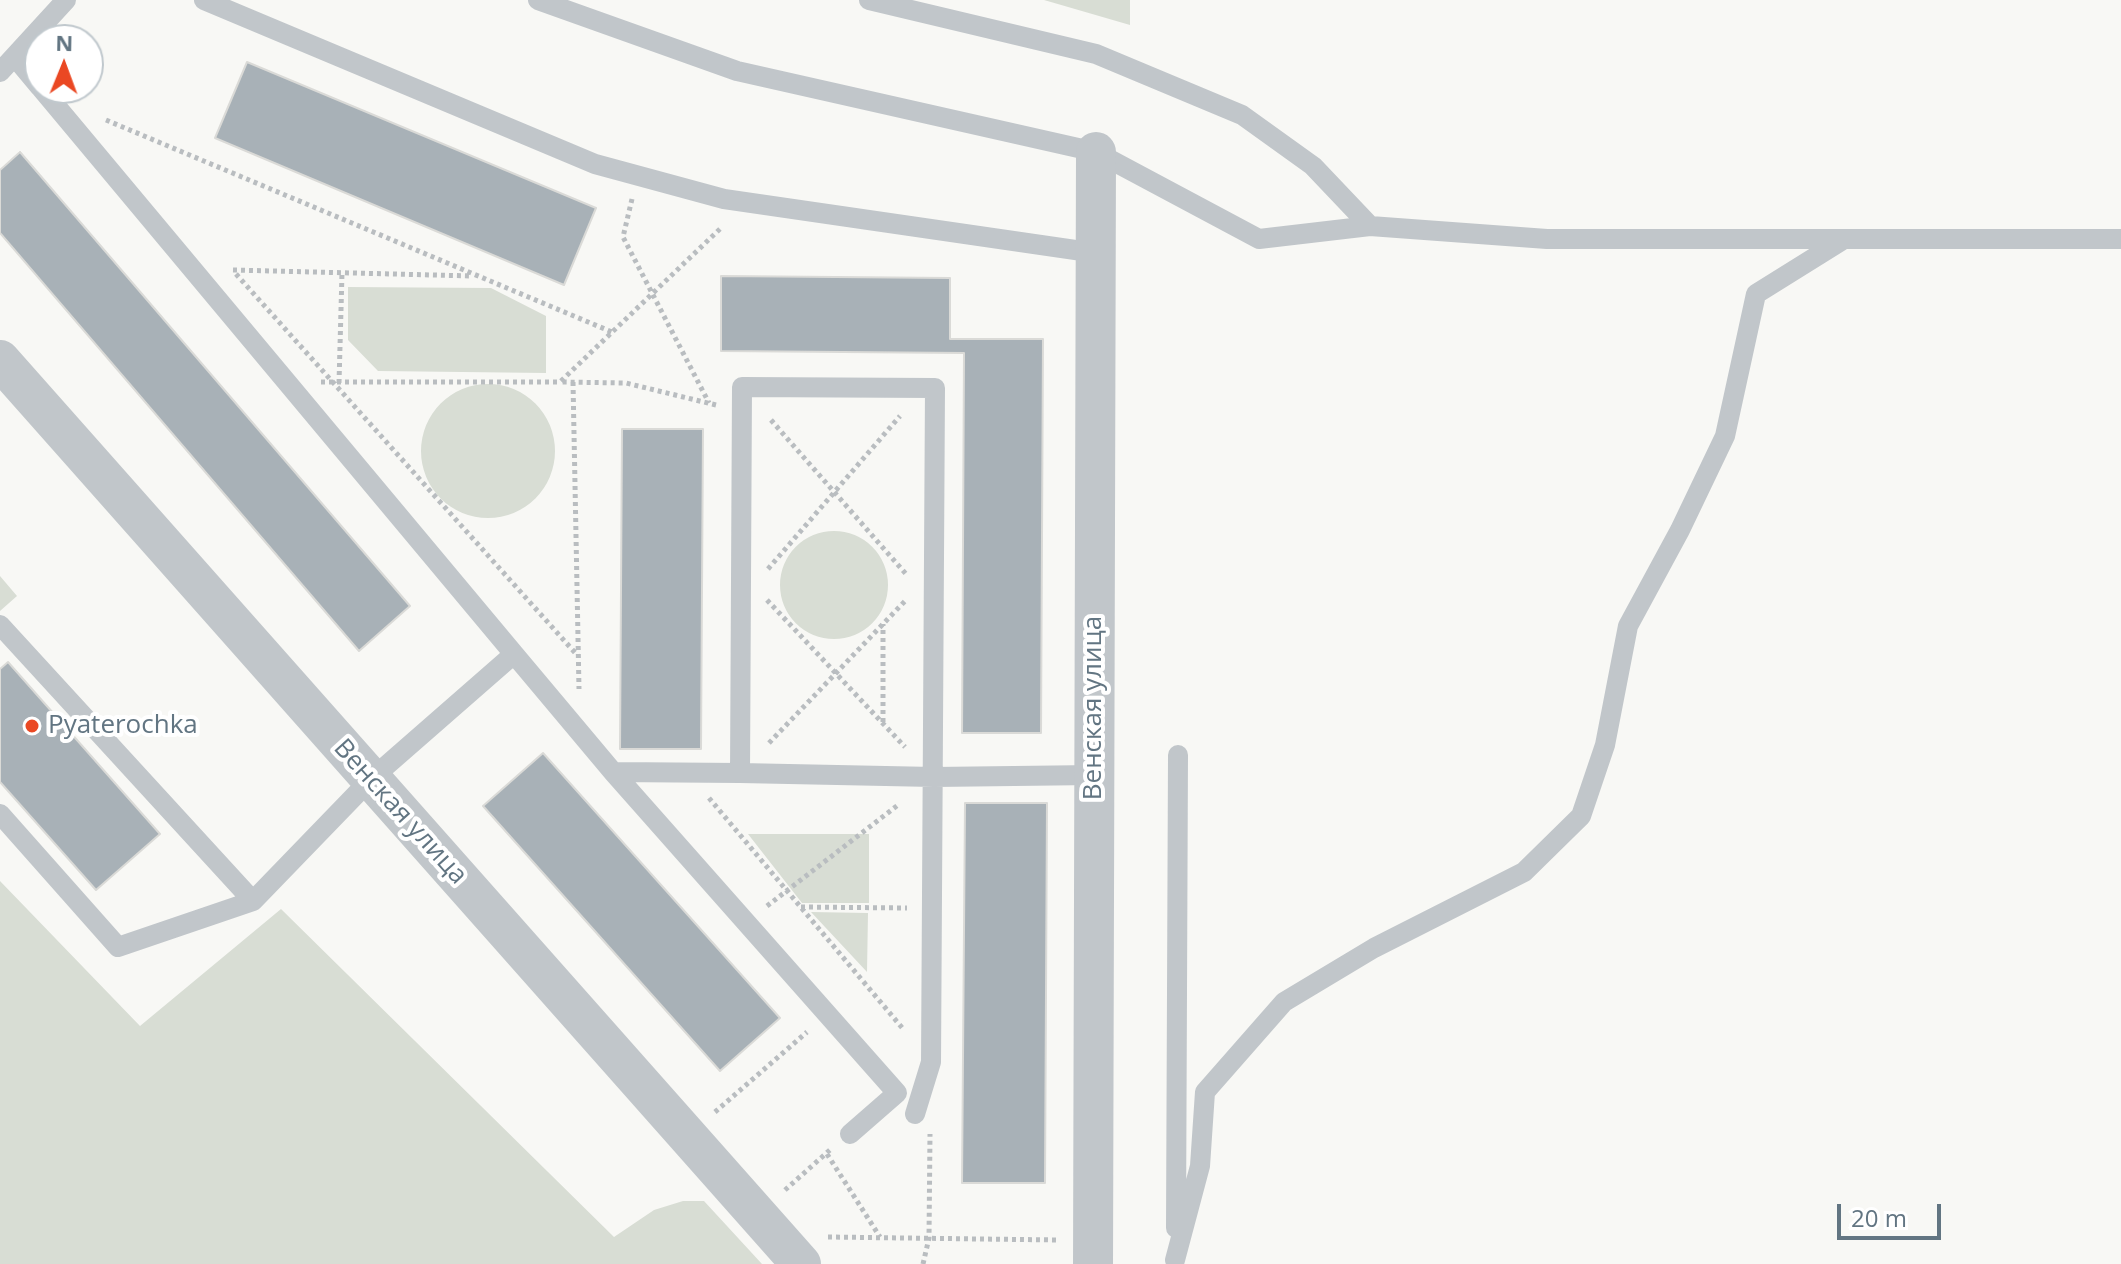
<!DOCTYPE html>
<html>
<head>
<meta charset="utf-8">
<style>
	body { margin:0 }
	#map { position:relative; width:2121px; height:1264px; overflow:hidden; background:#f8f8f5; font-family:"Open Sans",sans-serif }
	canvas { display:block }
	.north { position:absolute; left:24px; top:24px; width:80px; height:80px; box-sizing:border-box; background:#fff; border:2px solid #c0c8cd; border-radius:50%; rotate:1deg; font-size:22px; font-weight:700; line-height:32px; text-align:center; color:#627582 }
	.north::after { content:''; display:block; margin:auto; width:28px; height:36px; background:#ea4823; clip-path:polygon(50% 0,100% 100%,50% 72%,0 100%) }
	.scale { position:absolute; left:1837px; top:1204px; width:104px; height:36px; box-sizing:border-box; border:4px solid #627582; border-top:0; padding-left:10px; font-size:24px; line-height:28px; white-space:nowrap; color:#627582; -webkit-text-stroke:6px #fff; paint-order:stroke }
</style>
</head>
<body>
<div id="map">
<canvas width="2121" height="1264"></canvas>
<div class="north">N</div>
<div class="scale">20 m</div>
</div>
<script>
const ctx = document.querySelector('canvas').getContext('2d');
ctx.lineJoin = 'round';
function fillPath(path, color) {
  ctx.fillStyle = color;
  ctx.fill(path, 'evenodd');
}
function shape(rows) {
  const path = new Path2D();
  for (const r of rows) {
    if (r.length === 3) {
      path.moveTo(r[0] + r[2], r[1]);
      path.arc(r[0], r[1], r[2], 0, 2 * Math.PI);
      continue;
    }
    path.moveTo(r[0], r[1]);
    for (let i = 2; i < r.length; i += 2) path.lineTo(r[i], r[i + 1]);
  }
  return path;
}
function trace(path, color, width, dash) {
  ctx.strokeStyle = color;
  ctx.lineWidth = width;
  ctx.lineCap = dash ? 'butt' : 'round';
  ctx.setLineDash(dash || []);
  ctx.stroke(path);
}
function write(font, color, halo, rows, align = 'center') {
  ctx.font = font + ' "Open Sans",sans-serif';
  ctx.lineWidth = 8;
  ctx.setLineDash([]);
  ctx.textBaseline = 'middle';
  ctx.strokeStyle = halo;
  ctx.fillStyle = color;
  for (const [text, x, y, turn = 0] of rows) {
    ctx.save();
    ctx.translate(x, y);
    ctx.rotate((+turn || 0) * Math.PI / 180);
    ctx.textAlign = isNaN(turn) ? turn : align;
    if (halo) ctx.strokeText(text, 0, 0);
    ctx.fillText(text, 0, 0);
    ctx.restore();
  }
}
const green = shape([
	[1044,0,1130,0,1130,25],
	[348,287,491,288,546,316,546,373,378,371,348,340],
	[488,451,67],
	[834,585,54],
	[0,576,17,596,0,611],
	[748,834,869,834,869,903,802,903],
	[0,881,140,1026,281,909,614,1237,654,1210,683,1201,704,1201,762,1264,0,1264],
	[811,912,868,913,867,972]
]);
const building = shape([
	[247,62,596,208,564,285,215,138,247,62],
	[20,152,410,606,359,651,0,233,0,170,20,152],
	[721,276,950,278,950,339,1043,339,1041,733,962,733,964,353,721,351,721,276],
	[622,429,703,429,701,749,620,749,622,429],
	[8,662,160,834,96,890,0,782,0,669,8,662],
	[543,753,780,1018,720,1071,483,806,543,753],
	[965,803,1047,803,1045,1183,962,1183,965,803]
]);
const path = shape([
	[106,120,612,332],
	[632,199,623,237,709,403],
	[233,270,472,276],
	[236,274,578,656],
	[321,382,560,382],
	[573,382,579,689],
	[339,383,342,273],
	[716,405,626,383,560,382,722,227],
	[771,420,906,574],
	[768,569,900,416],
	[767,600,905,747],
	[883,722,883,624],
	[769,743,906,600],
	[709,798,904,1030],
	[767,906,898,805],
	[801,907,907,908],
	[715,1112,807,1032],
	[827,1154,880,1237],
	[785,1190,831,1149],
	[828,1237,1058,1240],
	[923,1264,929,1238,930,1134]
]);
const service = shape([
	[204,0,595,164,724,199,1096,253],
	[538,0,737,71,1096,152,1259,239,1370,226,1547,239,2121,239],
	[869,0,1096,54,1242,115,1313,166,1370,226],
	[15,57,40,87],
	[0,72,66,0],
	[41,88,514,654],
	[0,625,253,901],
	[613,772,740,773,742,387,935,388,931,1062,915,1114],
	[740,773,934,777,1094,775],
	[0,814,118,947,253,901,371,779,514,654,613,772,897,1093,850,1134],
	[1176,1228,1178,755],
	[1175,1260,1200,1166,1205,1092,1284,1002,1374,948,1524,872,1581,816,1605,745,1628,626,1680,530,1725,436,1756,294,1841,241]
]);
const minor = shape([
	[0,360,801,1264],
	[1093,1264,1096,152]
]);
const markers = [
	[32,726,8,"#ea4823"]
];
const streetNames = [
	["Венская улица",1094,708,-90],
	["Венская улица",400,812,48]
];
const poiNames = [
	["Pyaterochka",48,726]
];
fillPath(green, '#d8ddd4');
fillPath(building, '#a8b1b7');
trace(building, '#dadad7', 2);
trace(path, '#b9bdc0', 5, [4, 4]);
trace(service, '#c1c6ca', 20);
trace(minor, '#c1c6ca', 40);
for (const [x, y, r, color] of markers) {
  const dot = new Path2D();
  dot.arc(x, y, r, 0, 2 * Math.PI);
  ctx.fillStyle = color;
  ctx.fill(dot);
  trace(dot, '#fff', 3);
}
write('26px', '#627582', '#fff', streetNames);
write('26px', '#627582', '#fff', poiNames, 'left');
</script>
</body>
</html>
